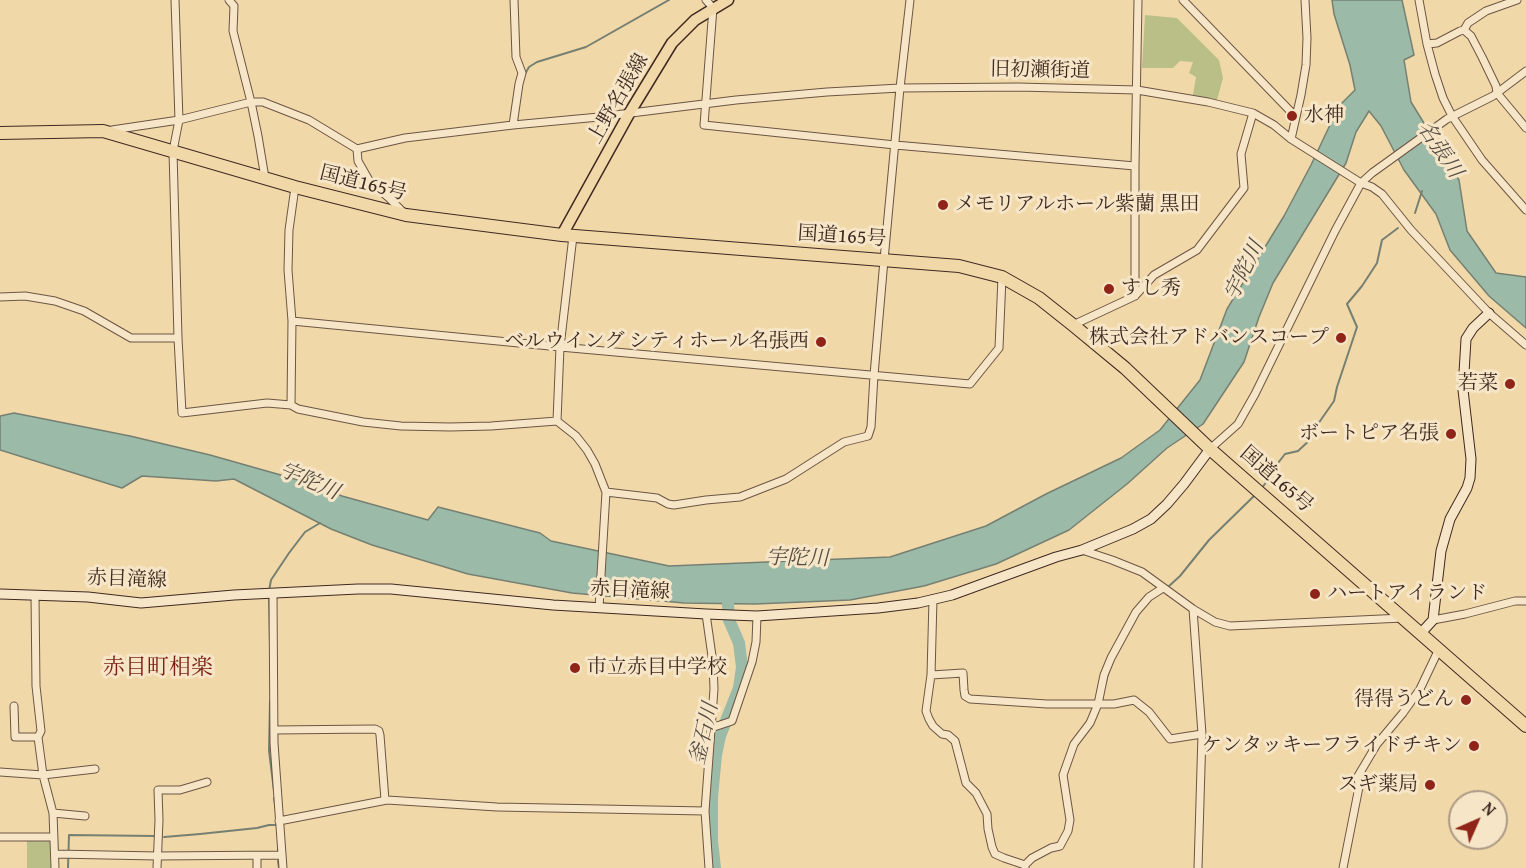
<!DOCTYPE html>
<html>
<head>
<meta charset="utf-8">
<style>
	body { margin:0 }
	#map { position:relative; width:1526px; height:868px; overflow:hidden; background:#f1d8a9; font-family:"Gentium Book Plus",serif }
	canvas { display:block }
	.north { position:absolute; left:1448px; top:790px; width:60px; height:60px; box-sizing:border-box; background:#f6e6c7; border:2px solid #ad9a85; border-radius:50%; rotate:45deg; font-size:16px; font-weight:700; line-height:24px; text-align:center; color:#3f2921 }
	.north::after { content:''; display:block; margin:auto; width:21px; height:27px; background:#8f2418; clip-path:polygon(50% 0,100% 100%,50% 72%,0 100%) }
</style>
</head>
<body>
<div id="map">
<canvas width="1526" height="868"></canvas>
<div class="north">N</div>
</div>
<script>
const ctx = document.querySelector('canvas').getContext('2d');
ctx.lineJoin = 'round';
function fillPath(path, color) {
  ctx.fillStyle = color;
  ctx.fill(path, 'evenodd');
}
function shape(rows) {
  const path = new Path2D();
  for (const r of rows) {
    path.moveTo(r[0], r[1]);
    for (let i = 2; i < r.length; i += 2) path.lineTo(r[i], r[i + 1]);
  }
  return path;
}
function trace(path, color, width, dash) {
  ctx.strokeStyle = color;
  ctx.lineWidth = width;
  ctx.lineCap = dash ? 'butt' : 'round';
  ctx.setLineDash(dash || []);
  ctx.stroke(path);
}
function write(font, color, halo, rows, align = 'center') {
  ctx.font = font + ' "Gentium Book Plus","Noto Serif JP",serif';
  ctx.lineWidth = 6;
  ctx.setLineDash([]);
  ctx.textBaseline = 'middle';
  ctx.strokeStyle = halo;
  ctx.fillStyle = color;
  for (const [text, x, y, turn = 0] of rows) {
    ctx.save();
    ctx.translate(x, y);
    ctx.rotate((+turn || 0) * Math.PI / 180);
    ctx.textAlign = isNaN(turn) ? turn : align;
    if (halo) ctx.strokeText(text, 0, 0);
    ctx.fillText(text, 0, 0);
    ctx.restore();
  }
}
const green = shape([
	[1145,15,1177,18,1219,60,1223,78,1217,100,1193,95,1196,77,1189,73,1193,62,1180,61,1173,68,1142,68],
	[27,841,50,841,51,868,27,868]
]);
const water = shape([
	[1332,0,1402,0,1414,55,1404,60,1411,102,1459,180,1467,231,1496,273,1526,277,1526,328,1489,296,1450,250,1436,214,1404,170,1381,126,1369,111,1356,132,1346,163,1273,283,1259,317,1244,362,1203,424,1167,448,1127,484,1069,530,996,564,924,586,850,600,755,604,684,603,572,593,468,574,372,545,331,529,234,479,216,481,142,476,122,488,0,450,0,416,14,413,130,436,210,455,309,483,342,496,428,520,438,507,540,533,551,541,669,566,890,557,986,526,1046,494,1121,458,1160,430,1200,380,1227,309,1284,216,1311,165,1339,106,1355,90,1350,65,1334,14,1332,0]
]);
const stream = shape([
	[525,74,529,67,537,62,586,47,669,0],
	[1415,213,1422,191],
	[1261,489,1268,480,1278,463,1285,454,1298,451,1312,438,1318,424,1334,401,1337,387,1357,327,1347,304,1362,286,1377,263,1382,240,1398,228],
	[1168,587,1180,576,1209,540,1255,495],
	[269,591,271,580,289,553,305,532,320,523],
	[269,596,270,645],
	[1105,685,1108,674,1115,656],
	[270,701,269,751,274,791],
	[274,798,276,811],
	[164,837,200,834,257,828,269,825,277,825],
	[278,840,278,851],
	[278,861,279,868],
	[68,868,69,835,155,836]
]);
const river = shape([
	[715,868,712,841,712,797,716,755,720,736,739,688,742,667,739,643,729,620,727,589]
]);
const street = shape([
	[175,0,179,120,173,151,178,338,182,413,267,403,291,405,298,409,363,422,401,426,450,427,491,426,557,421,576,436,587,450,595,464,606,492,599,608],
	[229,0,234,6,233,31,251,102,258,136,265,178],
	[706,0,713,8,704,125,895,145,1135,166],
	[1183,0,1295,116],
	[1419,0,1427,44,1435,74,1443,98,1452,116,1482,160,1526,210],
	[1464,30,1471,36,1482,57,1496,86,1497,93,1526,128],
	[1427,44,1437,43,1460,31,1464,30,1468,23,1486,11,1517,0],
	[513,125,519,84,522,73,516,57,514,0],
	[112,130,179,120,251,102,263,102,309,120,357,149,405,138,513,125,599,117,736,100,827,92,900,88,1018,87,1137,90,1208,102,1253,113,1274,125,1291,139,1361,183,1372,187,1382,194,1411,230,1489,313,1526,345],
	[1291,139,1301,95,1306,65,1307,38,1305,0],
	[357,149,358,161,370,182,388,197,403,212],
	[1135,296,1135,166,1138,0],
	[0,297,25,296,55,301,84,311,131,338,178,338],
	[292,321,560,347,970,384,999,348,1002,277],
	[1073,325,1135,296,1154,275,1197,250,1244,188,1241,154,1253,113],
	[291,405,292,321,288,270,289,230,295,187],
	[557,421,560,347,573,236],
	[1210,449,1238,424,1255,394,1335,231,1361,183,1372,173,1447,119,1493,96,1526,71],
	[606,492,657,498,668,504,674,505,706,500,740,497,786,479,844,442,868,436,871,427,874,375,884,260,900,88,910,0],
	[1082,550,1112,560,1142,572,1193,609,1215,622,1230,626,1403,618],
	[273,594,274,743,283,868],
	[35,596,36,686,41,731,38,737,43,775,53,813,55,868],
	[933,599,931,675,926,711,929,719,933,726,942,734,948,735,955,741,966,783,976,793,987,814,988,829,992,847,995,854,1004,858,1025,865],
	[1193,609,1202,734,1198,868],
	[706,614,713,663,714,689,705,811,709,868],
	[1433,620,1465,614,1515,601,1526,601],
	[931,675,963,673,964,690,965,696,970,699,1047,704,1114,704,1134,700,1149,712,1170,739,1202,734],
	[14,706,15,737,38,737],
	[711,728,732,721,752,662,756,642,757,616],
	[274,730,375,729,379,731,380,735,385,800],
	[0,772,43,775,95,769],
	[53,813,85,816],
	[279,821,387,800,497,807,705,811],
	[0,837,54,837],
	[55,854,157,856,281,855],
	[157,868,159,820,158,790,180,790,207,782],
	[257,868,257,856],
	[1025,868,1025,865,1032,858,1051,848,1060,846,1068,831,1070,820,1063,775,1074,744,1090,723,1098,704,1104,675,1111,658,1136,612,1149,597,1163,588],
	[1343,868,1359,787,1358,776,1377,744,1403,713,1420,689,1439,649]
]);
const secondary = shape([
	[0,594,88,597,141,603,234,595,358,589,391,589,553,605,706,614,757,616,878,608,918,603,952,595,1056,557,1082,550,1133,529,1151,519,1167,504,1184,484,1210,449],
	[1421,633,1433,620,1441,551,1450,519,1467,488,1470,478,1471,459,1463,390,1466,339,1473,328,1489,313]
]);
const primary = shape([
	[562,235,630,112,672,43,695,20,728,0]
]);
const highway = shape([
	[0,133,103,131,295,187,406,215,562,235,959,266,1002,277,1039,298,1073,325,1125,368,1210,449,1526,726]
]);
const markers = [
	[1292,116,6,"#8f2418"],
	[943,205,6,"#8f2418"],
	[1109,289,6,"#8f2418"],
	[1341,338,6,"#8f2418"],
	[821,342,6,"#8f2418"],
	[1510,384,6,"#8f2418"],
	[1451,434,6,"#8f2418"],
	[1315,594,6,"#8f2418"],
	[575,668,6,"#8f2418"],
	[1466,700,6,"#8f2418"],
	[1474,746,6,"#8f2418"],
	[1430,785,6,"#8f2418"]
];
const streetNames = [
	["旧初瀬街道",1040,71,1],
	["上野名張線",619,99,-60],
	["国道165号",363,184,14],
	["国道165号",842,237,4],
	["国道165号",1276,480,41],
	["赤目滝線",127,580,2],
	["赤目滝線",630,591,3]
];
const poiNames = [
	["水神",1304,116,"left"],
	["メモリアルホール紫蘭 黒田",955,205,"left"],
	["すし秀",1121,289,"left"],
	["株式会社アドバンスコープ",1329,338],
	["ベルウイング シティホール名張西",809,342],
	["若菜",1498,384],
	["ボートピア名張",1439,434],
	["ハートアイランド",1327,594,"left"],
	["市立赤目中学校",587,668,"left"],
	["得得うどん",1454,700],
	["ケンタッキーフライドチキン",1462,746],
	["スギ薬局",1418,785]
];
const waterNames = [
	["名張川",1439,150,56],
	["宇陀川",1245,271,-64],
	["宇陀川",309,482,23],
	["宇陀川",797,559,1],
	["釜石川",705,734,-77]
];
const quarterNames = [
	["赤目町相楽",158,668]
];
fillPath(green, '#babf88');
fillPath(water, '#9bbaa8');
trace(water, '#768072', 1.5);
trace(stream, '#768072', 2);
trace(river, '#9bbaa8', 12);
trace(street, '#6c5543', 9);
trace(secondary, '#3f2921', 11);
trace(primary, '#3f2921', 13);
trace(highway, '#3f2921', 14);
trace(street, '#f6e6c7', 7);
trace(secondary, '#f6e6c7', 9);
trace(primary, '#f1d8a9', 10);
trace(highway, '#f1d8a9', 12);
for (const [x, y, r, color] of markers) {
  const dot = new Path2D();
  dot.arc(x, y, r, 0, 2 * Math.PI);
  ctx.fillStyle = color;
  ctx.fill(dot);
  trace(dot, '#f6e6c7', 2);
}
write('20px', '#3f2921', '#f6e6c7', streetNames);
write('20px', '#3f2921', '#f6e6c7', poiNames, 'right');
write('italic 21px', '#564d43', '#f6e6c7', waterNames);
write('22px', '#7a1f14', '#f6e6c7', quarterNames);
</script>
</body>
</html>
